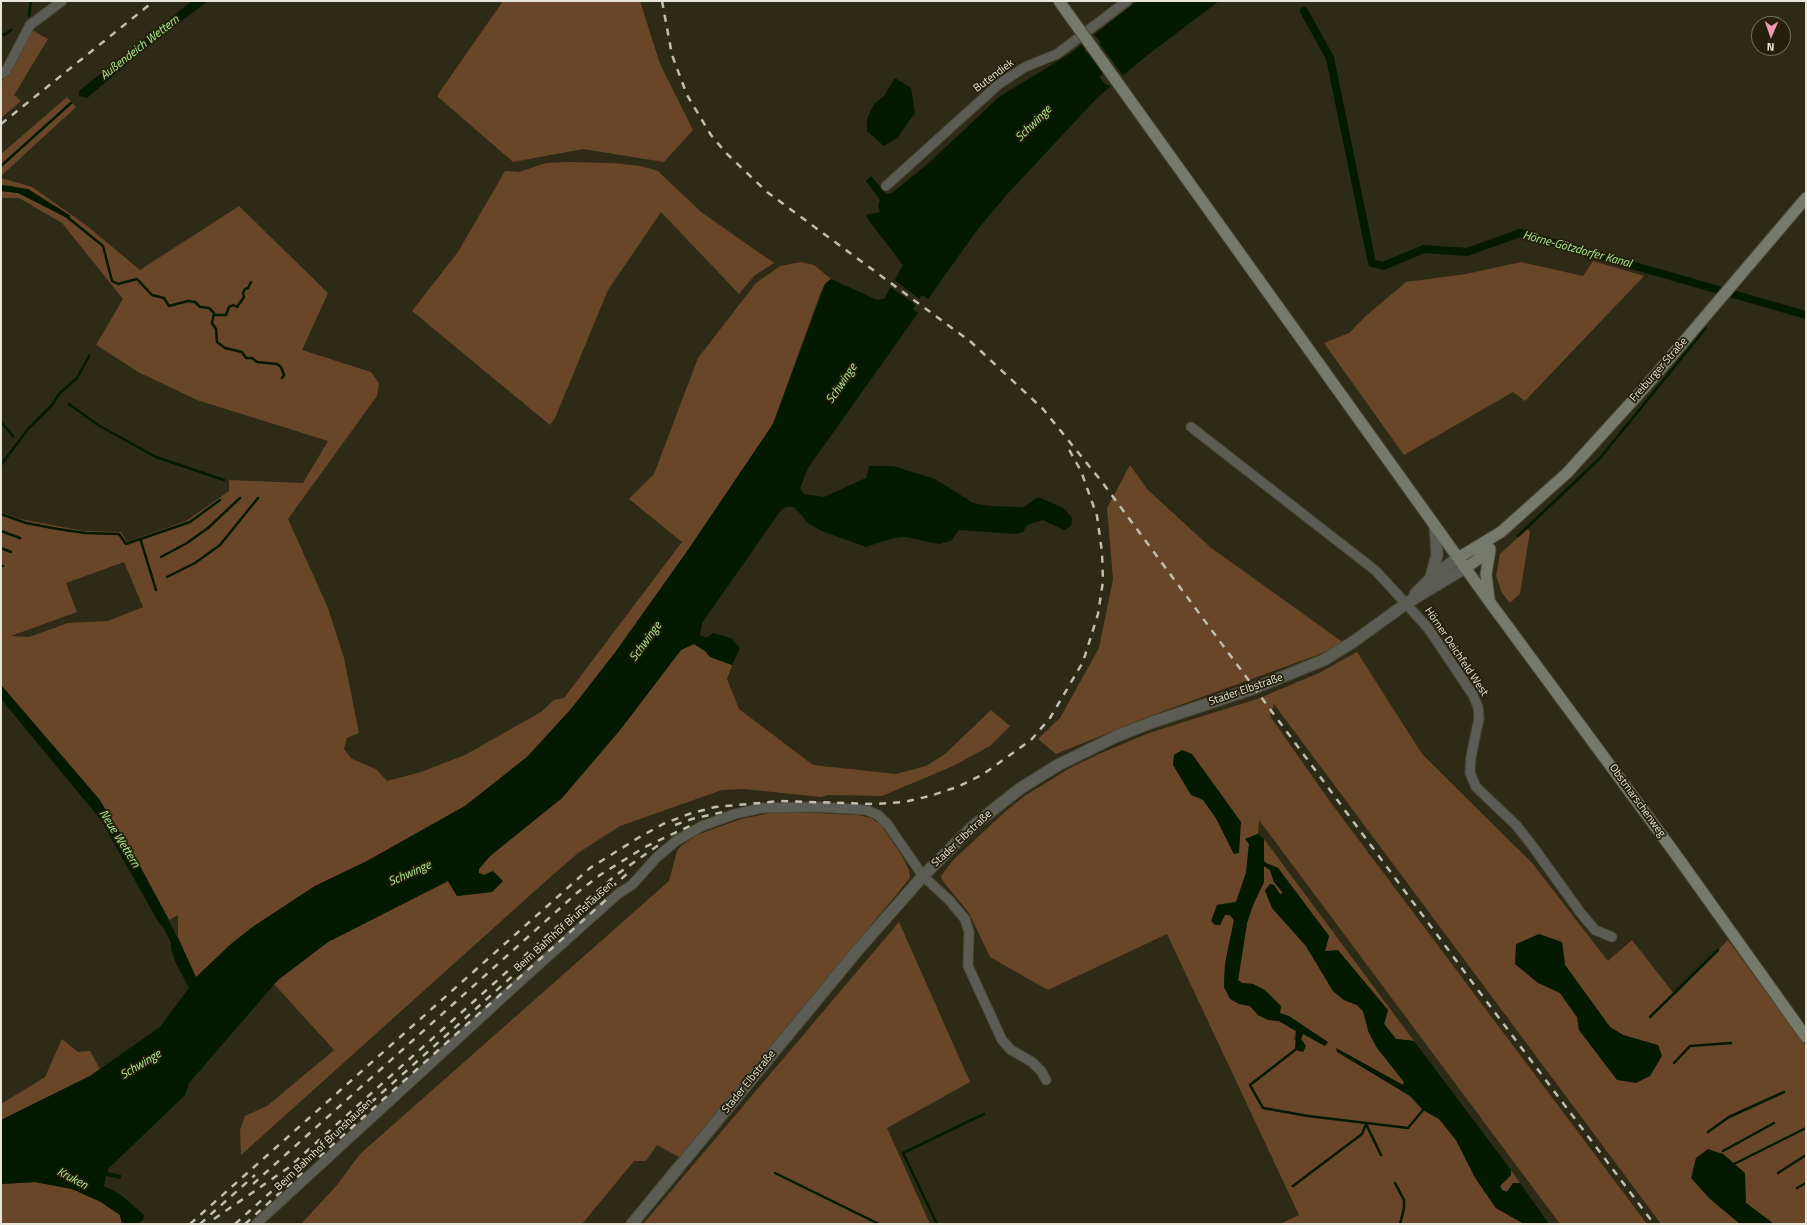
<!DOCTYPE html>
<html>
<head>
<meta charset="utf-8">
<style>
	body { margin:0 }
	#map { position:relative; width:1807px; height:1225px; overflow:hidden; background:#2d2a16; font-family:"Titillium Web",sans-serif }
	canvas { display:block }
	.frame { position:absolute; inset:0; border:2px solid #e8e6d9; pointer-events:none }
	.north { position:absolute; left:1751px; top:16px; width:40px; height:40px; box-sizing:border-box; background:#24200c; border:1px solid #726f5e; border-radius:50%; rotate:182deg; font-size:11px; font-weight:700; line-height:16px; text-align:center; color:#e8e6d9 }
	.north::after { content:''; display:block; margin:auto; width:14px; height:18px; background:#f09ab4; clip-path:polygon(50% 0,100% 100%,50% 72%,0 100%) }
</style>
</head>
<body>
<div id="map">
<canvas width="1807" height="1225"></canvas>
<div class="frame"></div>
<div class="north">N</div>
</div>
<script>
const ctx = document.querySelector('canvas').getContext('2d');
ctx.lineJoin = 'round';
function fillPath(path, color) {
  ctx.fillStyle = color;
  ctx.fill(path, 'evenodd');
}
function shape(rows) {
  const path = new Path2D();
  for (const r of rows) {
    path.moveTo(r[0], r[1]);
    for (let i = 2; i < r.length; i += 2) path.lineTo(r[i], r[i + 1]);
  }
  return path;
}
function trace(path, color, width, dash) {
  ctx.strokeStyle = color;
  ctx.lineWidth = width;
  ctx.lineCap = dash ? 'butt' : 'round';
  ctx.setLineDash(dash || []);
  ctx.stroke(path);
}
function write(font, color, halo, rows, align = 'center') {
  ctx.font = font + ' "Titillium Web",sans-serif';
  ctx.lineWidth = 3.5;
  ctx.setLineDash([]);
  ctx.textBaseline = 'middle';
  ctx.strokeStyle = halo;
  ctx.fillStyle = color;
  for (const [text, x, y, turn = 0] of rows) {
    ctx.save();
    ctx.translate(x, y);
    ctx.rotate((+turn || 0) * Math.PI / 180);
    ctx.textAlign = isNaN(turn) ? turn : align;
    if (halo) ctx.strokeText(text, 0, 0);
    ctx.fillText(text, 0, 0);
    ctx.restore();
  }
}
const green = shape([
	[503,1,640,1,660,64,693,130,664,162,583,149,513,162,437,96],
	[32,30,48,39,14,95,21,101,1,118,1,83],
	[67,97,76,107,1,176,1,154],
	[567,162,613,163,641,166,658,171,701,212,774,263,754,276,739,294,661,212,608,290,555,418,550,425,412,311,458,252,505,171,519,172,546,163],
	[1,178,32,187,86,225,140,270,239,206,328,293,302,350,371,372,379,383,377,396,288,519,328,608,344,658,359,733,347,738,344,749,352,759,376,769,387,781,421,772,465,755,541,712,554,700,564,698,682,542,629,499,654,474,698,358,756,283,780,266,801,262,814,265,831,279,825,284,820,294,773,424,688,550,614,654,571,709,527,757,465,806,367,861,315,886,254,926,231,944,196,978,178,938,178,915,169,920,135,857,99,799,1,685,1,512,20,519,84,531,121,532,127,542,186,521,229,491,229,480,303,483,328,441,197,400,140,373,96,345,123,299,62,223,19,198,1,198,1,191,18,193,32,199,13,186,1,185],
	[124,562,143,607,108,621,68,623,29,637,11,636,77,612,66,583],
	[1593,261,1644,276,1525,401,1513,392,1404,455,1324,343,1349,333,1367,315,1406,282,1466,274,1521,262,1583,276],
	[1130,465,1147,489,1210,547,1344,643,1320,654,1150,716,1056,754,1038,739,1060,718,1099,648,1113,579,1107,508],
	[1527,529,1530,531,1520,594,1510,603,1502,593,1496,576,1500,554],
	[694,644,705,651,710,657,732,665,727,679,739,709,813,765,896,774,926,766,945,754,991,710,1010,726,990,746,953,766,882,796,828,795,821,797,744,789,722,790,620,826,578,853,547,880,241,1155,240,1130,245,1116,267,1106,334,1050,274,984,278,980,328,942,448,881,457,896,492,892,502,881,479,873,479,869,490,856,562,798,620,730,681,650],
	[1357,652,1422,754,1532,863,1608,961,1632,940,1675,995,1728,940,1806,1046,1806,1224,1774,1224,1746,1203,1709,1198,1740,1224,1661,1224,1274,704,1270,716,1331,803,1647,1224,1560,1224,1259,820,1258,834,1245,839,1249,844,1246,873,1236,902,1217,905,1220,925,1225,915,1230,915,1234,920,1225,964,1224,987,1239,1004,1250,1006,1258,1015,1268,1020,1279,1021,1296,1031,1294,1040,1301,1039,1303,1034,1324,1045,1280,1013,1253,984,1242,983,1238,980,1247,923,1253,905,1264,882,1264,866,1270,870,1274,882,1283,893,1280,894,1274,885,1270,884,1265,890,1272,908,1306,946,1333,991,1344,1000,1357,1005,1363,1011,1368,1031,1377,1047,1404,1082,1403,1085,1336,1048,1410,1096,1423,1110,1439,1119,1456,1140,1475,1178,1496,1208,1524,1224,1280,1224,1299,1215,1167,934,1048,990,990,957,969,913,942,880,941,876,953,860,1007,810,1026,795,1070,768,1099,754,1149,733,1257,699,1319,673],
	[1203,800,1240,837,1234,854,1216,818],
	[1562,942,1565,965,1610,1027,1623,1035,1658,1046,1579,1030,1577,1017,1560,993],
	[793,812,858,815,871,818,881,825,902,856,909,870,910,878,679,1157,657,1145,646,1161,634,1161,582,1224,301,1224,337,1185,360,1154,669,881,677,851,681,846,697,835,741,819,771,813],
	[1264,839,1414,1041,1396,1039,1384,1024,1388,1010,1329,951,1325,951,1329,936,1278,868,1266,863,1264,861],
	[899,922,970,1082,887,1128,930,1224,643,1224],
	[62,1039,78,1052,90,1051,100,1069,90,1076,1,1120,1,1104,45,1077],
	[1511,1170,1520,1183,1513,1183,1507,1192,1502,1190,1500,1186,1511,1175],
	[35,1182,72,1189,101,1202,120,1215,122,1224,1,1224,1,1184]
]);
const water = shape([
	[192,1,208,1,147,47,87,98,79,96,79,91],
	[1137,1,1219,1,1145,57,1098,97,1010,191,977,230,928,299,922,295,913,309,918,313,808,468,800,488,804,494,824,497,866,478,869,466,893,466,935,479,973,503,989,506,1024,507,1038,497,1063,508,1072,518,1071,526,1064,530,1043,520,1027,525,1023,532,1015,534,959,530,951,541,939,544,905,537,893,538,866,547,822,531,809,524,794,507,786,507,781,510,702,623,700,635,706,638,713,633,731,638,740,648,732,665,710,657,705,651,694,644,681,650,620,730,562,798,490,856,479,869,479,873,484,875,493,871,503,881,492,892,457,896,448,881,328,942,278,980,189,1083,185,1095,108,1169,108,1172,121,1175,121,1179,106,1176,104,1186,120,1194,144,1215,143,1220,137,1224,122,1224,120,1215,101,1202,72,1189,35,1182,1,1184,1,1120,90,1076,160,1027,189,988,175,961,171,948,171,942,178,938,196,977,231,944,254,926,315,886,367,861,465,806,527,757,571,709,614,654,688,550,773,424,825,284,831,279,877,300,884,299,903,265,867,218,866,215,880,212,878,206,880,200,866,181,871,176,886,194,892,193,930,162,999,97,1071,53],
	[895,78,911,88,915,113,897,138,884,146,867,131,867,119,874,104,884,96],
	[1,185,28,189,71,216,67,218,18,193,1,191],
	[1,685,99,799,135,857,169,920,160,925,101,820,1,699],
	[1182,750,1192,754,1241,822,1239,853,1234,854,1216,818,1203,800,1191,795,1173,765,1174,755],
	[1258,834,1264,839,1264,861,1266,863,1278,868,1329,936,1325,951,1338,950,1388,1010,1384,1024,1396,1039,1414,1041,1511,1170,1511,1175,1500,1186,1502,1190,1507,1192,1513,1183,1520,1183,1549,1224,1524,1224,1496,1208,1476,1179,1456,1140,1439,1119,1423,1110,1410,1096,1337,1052,1336,1048,1403,1085,1404,1082,1377,1048,1369,1033,1363,1011,1357,1005,1344,1000,1333,991,1306,946,1272,908,1265,891,1270,884,1274,885,1280,894,1283,893,1274,882,1270,870,1264,866,1264,882,1253,905,1247,923,1238,980,1242,983,1253,984,1265,990,1281,1006,1280,1013,1289,1016,1328,1042,1325,1046,1303,1034,1301,1039,1306,1046,1303,1052,1295,1050,1296,1031,1279,1021,1268,1020,1258,1015,1250,1006,1239,1004,1230,999,1224,987,1225,964,1234,920,1230,915,1225,915,1220,925,1215,925,1211,921,1217,905,1236,902,1246,873,1249,844,1245,839],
	[1539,934,1562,942,1565,965,1610,1027,1623,1035,1658,1045,1662,1056,1650,1076,1636,1083,1617,1080,1579,1030,1577,1017,1560,993,1538,983,1515,964,1516,944],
	[1708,1149,1723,1154,1745,1173,1746,1203,1774,1224,1740,1224,1709,1198,1691,1178,1696,1158]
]);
const pier = shape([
	[1093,34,1100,41,1100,44,1124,77,1113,87,1105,84,1099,77,1103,73,1088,53,1085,52,1085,48,1081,43],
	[893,279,921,300,917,306,889,286]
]);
const stream = shape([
	[29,16,31,1],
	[1,33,4,35,11,30],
	[1,166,71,103],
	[66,216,103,246,112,281,118,284,137,279,152,295,164,298,169,306,188,301,195,302,200,307,209,308,214,313,212,323,216,329,217,342,225,348,242,352,246,358,252,358,257,362,277,364,281,367,284,375,282,378],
	[214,315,226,315,229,307,233,305,237,307,244,297,243,293,245,289,248,288,251,282],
	[69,404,98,425,156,457,224,480],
	[1,422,13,436],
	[1,465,28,429,52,405,60,393,77,378,89,356],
	[1,514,26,523,58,529,85,533,119,534,126,544,190,522,220,500],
	[1,531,20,538],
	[1518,536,1600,458,1706,328],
	[141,541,156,590],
	[1,548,11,552],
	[161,557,187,543,208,528,240,498],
	[1,565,3,566],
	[167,577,195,563,220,545,258,498],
	[1650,1017,1718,950],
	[1295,1050,1250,1085,1263,1108,1308,1116,1408,1128,1423,1110],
	[1674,1063,1690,1046,1731,1043],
	[1708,1132,1729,1117,1784,1092],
	[1723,1151,1774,1123],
	[1734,1164,1806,1128],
	[775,1173,879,1224],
	[1778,1173,1806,1155],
	[1395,1183,1404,1200,1404,1208,1400,1224],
	[1293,1186,1362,1134,1366,1124,1381,1155],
	[1797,1188,1806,1183],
	[937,1224,903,1153,984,1114]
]);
const canal = shape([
	[1304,11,1330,58,1372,263,1383,266,1424,249,1467,252,1520,233,1806,315],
	[160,913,179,949]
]);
const minor = shape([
	[1,74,6,71,30,25,62,1],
	[886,186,999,84,1025,67,1057,54,1127,1],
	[1191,427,1376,571,1428,628,1473,695,1478,707,1479,718,1471,757,1470,773,1476,787,1516,825,1531,844,1580,912,1595,930,1612,937],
	[256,1224,523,979,619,893,632,885,657,857,676,841,702,826,735,814,762,808,820,807,866,810,878,815,888,825,923,876,949,900,965,919,969,932,968,966,1002,1040,1011,1050,1032,1062,1041,1071,1046,1080]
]);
const tertiary = shape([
	[1431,577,1437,555,1435,526],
	[1415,594,1435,574,1458,558],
	[632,1224,857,951,923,876,970,829,994,809,1021,788,1058,765,1117,736,1153,722,1255,688,1324,660,1353,642,1407,603,1465,568]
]);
const secondary = shape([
	[1092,47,1489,601,1674,852,1806,1037],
	[1458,558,1501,532,1567,473,1646,386,1806,198],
	[1465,568,1477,560,1490,549],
	[1489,599,1486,574,1490,550]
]);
const rail = shape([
	[662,1,672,55,687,95,711,135,726,153,767,192,971,342,1043,409,1102,482,1472,982,1654,1224],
	[1,124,154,1],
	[675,825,692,819,727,811],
	[319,1157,608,898],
	[253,1184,578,892,600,875,645,847,694,824],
	[214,1219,288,1168,588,899,616,875,660,844],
	[190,1224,590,868,638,838,663,824,689,814,715,807,781,801,874,804,904,802,930,796,957,787,982,775,1031,740,1050,718,1083,662,1098,614,1103,581,1102,552,1097,516,1081,471,1067,446],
	[200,1224,255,1175],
	[235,1224,629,872],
	[245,1224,303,1172]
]);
const secondaryBridge = shape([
	[1059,1,1092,47]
]);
const streetNames = [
	["Butendiek",994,76,-37],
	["Freiburger Straße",1659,370,-49],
	["Hörner Deichfeld West",1456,652,56],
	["Stader Elbstraße",1246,690,-19],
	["Obstmarschenweg",1637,801,54],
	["Stader Elbstraße",962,839,-43],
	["Beim Bahnhof Brunshausen",564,927,-42],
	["Stader Elbstraße",749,1082,-51],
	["Beim Bahnhof Brunshausen",324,1145,-43]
];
const waterNames = [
	["Außendeich Wettern",140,48,-38],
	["Schwinge",1034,124,-45],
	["Hörne-Götzdorfer Kanal",1577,250,15],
	["Schwinge",842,384,-56],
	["Schwinge",646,642,-54],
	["Neue Wettern",119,839,58],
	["Schwinge",410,874,-24],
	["Schwinge",141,1065,-31],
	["Kruken",72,1179,28]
];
fillPath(green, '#6a4629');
fillPath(water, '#031900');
fillPath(pier, '#2d2a16');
trace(stream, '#031900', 2.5);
trace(canal, '#031900', 8);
trace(minor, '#4b4835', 11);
trace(tertiary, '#4b4835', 13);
trace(secondary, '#4b4835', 13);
trace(minor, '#5b5d54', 9);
trace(tertiary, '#5b5d54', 11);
trace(secondary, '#767a6b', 11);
trace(rail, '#c0beaf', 2.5, [7, 7]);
trace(secondaryBridge, '#4b4835', 13, []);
trace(secondaryBridge, '#767a6b', 11);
write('11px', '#e8e6d9', '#24200c', streetNames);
write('italic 12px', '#aaed93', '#24200c', waterNames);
</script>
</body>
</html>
